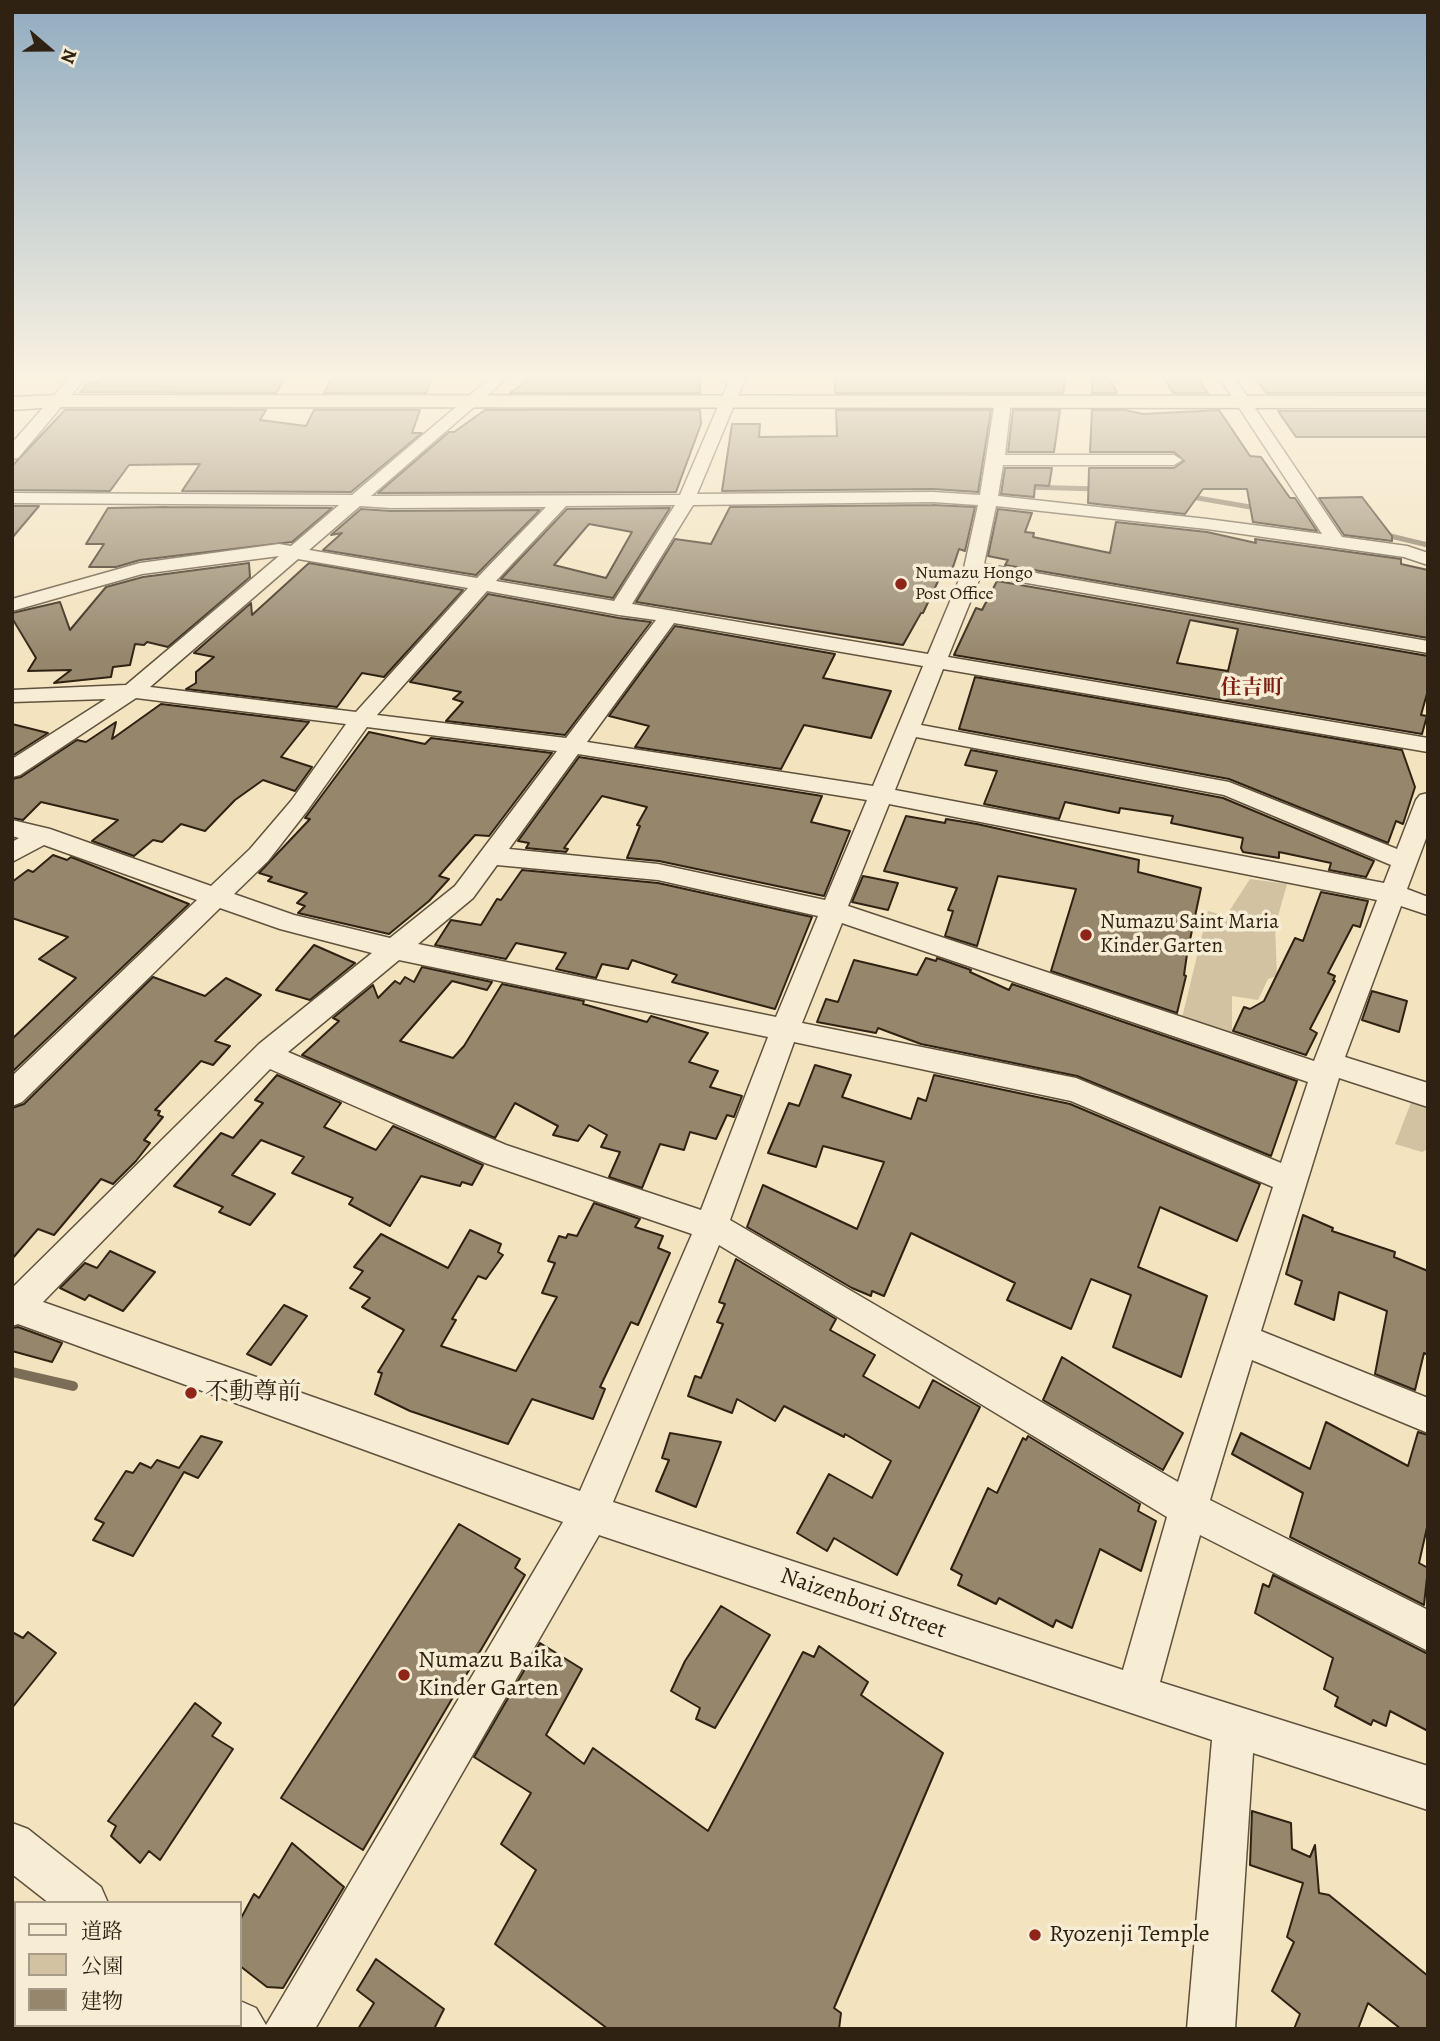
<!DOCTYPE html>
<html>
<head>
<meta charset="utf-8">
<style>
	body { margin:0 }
	#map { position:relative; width:1440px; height:2041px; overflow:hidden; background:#f3e3bf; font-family:Alegreya,"Noto Serif JP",serif }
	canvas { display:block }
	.frame { position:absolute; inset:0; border:14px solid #2f2212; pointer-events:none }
	.legend { position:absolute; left:14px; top:1901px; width:228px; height:126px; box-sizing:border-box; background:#f7edd5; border:2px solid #a79c87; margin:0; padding:9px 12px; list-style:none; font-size:21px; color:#2f2212 }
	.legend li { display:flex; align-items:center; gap:14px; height:35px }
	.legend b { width:35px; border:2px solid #a79c87 }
	.north { position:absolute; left:14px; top:14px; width:70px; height:70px; -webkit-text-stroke:5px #f7edd5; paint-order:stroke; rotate:110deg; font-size:19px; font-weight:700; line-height:28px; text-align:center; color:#2f2212 }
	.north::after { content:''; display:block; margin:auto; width:24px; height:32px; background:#2f2212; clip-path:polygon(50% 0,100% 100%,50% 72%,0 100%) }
</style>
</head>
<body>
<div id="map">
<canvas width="1440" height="2041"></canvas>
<div class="frame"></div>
<ul class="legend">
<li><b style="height:9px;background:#f7edd5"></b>道路</li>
<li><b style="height:19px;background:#d2c2a2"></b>公園</li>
<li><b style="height:19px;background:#95866c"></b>建物</li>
</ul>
<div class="north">N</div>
</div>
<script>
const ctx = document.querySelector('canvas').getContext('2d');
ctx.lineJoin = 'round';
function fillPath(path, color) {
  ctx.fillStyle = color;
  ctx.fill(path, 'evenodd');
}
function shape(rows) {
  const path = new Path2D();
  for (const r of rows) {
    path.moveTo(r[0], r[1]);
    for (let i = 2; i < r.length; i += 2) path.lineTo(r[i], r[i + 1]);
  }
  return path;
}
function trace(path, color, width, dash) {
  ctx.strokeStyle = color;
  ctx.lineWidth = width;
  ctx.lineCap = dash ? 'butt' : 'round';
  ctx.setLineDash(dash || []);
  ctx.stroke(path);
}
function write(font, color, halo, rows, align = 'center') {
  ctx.font = font + ' Alegreya,"Noto Serif JP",serif';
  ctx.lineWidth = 7;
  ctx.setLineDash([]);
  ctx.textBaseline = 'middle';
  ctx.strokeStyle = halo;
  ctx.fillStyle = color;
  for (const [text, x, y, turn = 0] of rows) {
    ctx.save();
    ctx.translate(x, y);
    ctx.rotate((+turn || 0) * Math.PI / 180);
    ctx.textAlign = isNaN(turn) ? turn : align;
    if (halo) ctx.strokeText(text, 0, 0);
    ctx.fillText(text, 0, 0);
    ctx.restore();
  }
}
const green = shape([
	[1250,879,1287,884,1275,927,1277,976,1268,979,1258,1000,1232,996,1232,1039,1181,1022,1208,911,1226,916],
	[1412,1100,1428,1104,1428,1149,1422,1152,1395,1144]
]);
const streamFar1 = shape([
	[1026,487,1099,489],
	[1186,496,1262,509],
	[1382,534,1428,545]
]);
const stream = shape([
	[12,1372,73,1386]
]);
const building = shape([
	[106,374,287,374,276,393,80,392,88,383,99,382,106,374],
	[334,374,433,374,426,393,324,393,334,374],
	[584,374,700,374,700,393,510,393,530,378,584,378,584,374],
	[835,374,1066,374,1063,393,835,393,835,374],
	[1093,374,1107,374,1117,393,1092,393,1093,374],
	[1162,374,1195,374,1208,393,1173,393,1162,374],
	[1252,374,1428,374,1428,393,1266,393,1252,374],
	[65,410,266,410,260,420,306,426,314,410,420,410,412,433,422,433,351,492,182,491,200,464,129,465,110,491,12,490,12,466,65,410],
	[485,410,700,410,701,424,676,492,378,493,449,432,454,432,485,410],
	[836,410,991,410,978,492,933,489,722,491,732,424,760,424,759,437,837,436,836,410],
	[1013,410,1060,410,1054,452,1008,452,1013,410],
	[1092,410,1125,410,1143,414,1219,410,1250,456,1261,457,1290,498,1295,498,1317,531,1253,522,1247,489,1203,489,1185,514,1088,503,1089,468,1174,468,1184,461,1174,452,1090,452,1092,410],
	[1278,411,1428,411,1428,437,1296,437,1278,411],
	[1005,468,1052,468,1049,486,1035,485,1034,497,1001,494,1005,468],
	[1362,497,1392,536,1392,541,1344,535,1319,498,1362,497],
	[933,505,975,507,965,551,959,549,950,576,941,575,923,613,921,613,903,645,636,602,675,539,711,544,730,507,933,505],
	[12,506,39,506,12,538,12,506],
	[167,507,332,508,292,542,140,560,116,567,89,567,104,544,86,544,108,508,167,507],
	[670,508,613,598,501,579,567,509,670,508],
	[589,524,632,532,606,578,554,565,589,524],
	[361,509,391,511,540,510,476,575,323,550,342,533,331,535,361,509],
	[998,509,1032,513,1025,532,1034,533,1033,537,1110,553,1116,522,1207,532,1256,543,1255,539,1401,559,1401,564,1428,570,1428,638,1005,565,1008,560,988,556,998,509],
	[249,563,250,577,168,647,147,642,144,645,135,644,130,665,113,667,111,677,54,683,71,670,28,671,36,658,12,618,12,613,60,602,70,630,106,587,143,577,249,563],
	[309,563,463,590,384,677,362,673,337,707,186,689,196,683,196,672,214,657,194,653,251,603,252,615,309,563],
	[997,581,1428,656,1428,690,1421,715,1427,716,1422,734,954,655,976,608,982,610,997,581],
	[1190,620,1238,629,1228,671,1177,663,1190,620],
	[488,594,619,618,651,622,565,735,446,721,463,702,453,699,461,692,410,682,488,594],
	[675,626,835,654,823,678,891,691,871,738,804,725,781,769,635,747,649,726,609,716,675,626],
	[975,677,1402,750,1415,787,1403,824,1396,821,1388,843,1229,779,959,729,975,677],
	[161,704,309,722,281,757,312,767,295,791,263,780,235,800,205,831,181,824,162,842,153,840,134,856,92,841,118,820,41,802,23,820,12,818,12,779,21,777,77,740,86,742,116,722,112,739,161,704],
	[12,724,48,733,12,756,12,724],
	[369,732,425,744,431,738,552,753,489,836,475,835,439,876,449,879,429,901,389,934,298,913,305,906,297,903,307,893,268,881,272,877,259,873,310,819,305,818,369,732],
	[971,750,1223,798,1374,861,1366,877,1329,870,1331,863,1279,852,1279,858,1243,852,1241,848,1243,838,1171,823,1173,816,1120,808,1119,813,1065,802,1059,819,984,804,997,771,965,765,971,750],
	[579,757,822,796,811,822,850,831,824,896,659,861,627,858,640,826,637,825,647,807,602,796,564,848,568,849,566,852,526,848,529,843,518,841,579,757],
	[906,816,945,823,946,819,977,824,1139,860,1138,872,1201,888,1187,954,1184,975,1186,976,1177,1013,1051,971,1076,889,998,876,977,946,945,936,953,911,948,910,957,888,884,871,906,816],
	[53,855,67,860,71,857,189,904,12,1072,12,1039,76,978,39,959,68,937,12,918,12,882,28,870,33,872,53,855],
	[522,870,658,883,812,917,775,1009,672,982,677,975,632,960,628,969,602,964,596,978,556,969,566,953,516,943,506,959,435,945,451,920,481,925,497,899,501,900,522,870],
	[863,876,898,883,888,910,852,902,863,876],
	[1321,892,1368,901,1360,927,1353,925,1328,973,1335,976,1333,980,1335,981,1310,1029,1317,1033,1306,1055,1233,1031,1244,1007,1250,1009,1264,1001,1295,938,1303,941,1321,892],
	[314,945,355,963,310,1000,276,990,314,945],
	[926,958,936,961,937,958,971,970,970,972,1009,990,1012,984,1297,1081,1271,1156,1077,1076,921,1044,878,1028,876,1033,817,1022,826,999,838,1002,854,960,917,975,926,958],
	[422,967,492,982,487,990,452,981,400,1041,453,1058,464,1046,502,984,584,1001,583,1004,647,1022,651,1016,708,1033,689,1062,718,1071,710,1087,742,1096,734,1117,727,1115,716,1139,690,1132,684,1150,660,1144,642,1188,609,1177,620,1152,601,1147,607,1135,589,1125,578,1141,553,1135,558,1126,515,1103,495,1138,302,1055,339,1021,333,1018,373,985,378,998,395,981,400,984,405,977,414,982,422,967],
	[153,977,205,996,226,978,261,995,215,1041,230,1046,213,1065,201,1061,155,1110,160,1111,158,1115,163,1117,144,1140,150,1143,136,1161,113,1184,101,1179,54,1235,38,1229,12,1259,12,1108,24,1104,153,977],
	[1372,991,1407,1001,1399,1032,1362,1020,1372,991],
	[815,1065,851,1075,842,1097,911,1119,918,1098,926,1101,934,1075,1070,1104,1260,1184,1237,1241,1160,1207,1138,1267,1207,1296,1181,1377,1113,1347,1131,1295,1091,1279,1071,1329,1007,1300,1015,1283,911,1233,884,1296,872,1291,871,1296,852,1288,747,1227,763,1185,857,1229,884,1162,823,1146,816,1167,768,1153,789,1103,799,1106,815,1065],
	[277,1075,341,1103,324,1127,376,1150,393,1126,483,1165,472,1185,462,1182,460,1186,421,1176,390,1226,349,1204,353,1198,292,1173,304,1157,261,1140,232,1175,275,1194,250,1225,219,1212,223,1207,174,1186,221,1133,233,1138,263,1103,255,1100,277,1075],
	[594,1203,640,1219,635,1227,663,1236,658,1248,670,1253,638,1325,631,1322,600,1387,605,1389,593,1419,532,1399,508,1444,410,1411,375,1394,382,1373,378,1372,404,1330,362,1307,370,1298,350,1288,363,1271,354,1267,381,1234,448,1268,470,1230,501,1244,498,1252,503,1255,486,1279,478,1276,452,1319,456,1320,441,1346,516,1371,557,1297,542,1293,555,1263,548,1261,559,1236,566,1238,568,1234,577,1236,594,1203],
	[1303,1215,1333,1228,1332,1231,1395,1252,1394,1257,1428,1271,1428,1355,1424,1353,1415,1390,1375,1374,1387,1311,1339,1292,1334,1320,1295,1304,1302,1281,1286,1274,1303,1215],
	[110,1251,155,1272,123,1311,89,1295,85,1300,60,1288,85,1263,97,1268,110,1251],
	[736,1259,836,1319,830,1330,875,1355,863,1376,919,1408,933,1380,980,1407,897,1575,834,1538,827,1551,797,1533,829,1474,872,1498,891,1461,845,1434,844,1437,784,1406,775,1421,737,1399,732,1413,688,1396,695,1376,701,1378,723,1324,717,1322,725,1304,719,1302,736,1259],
	[284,1305,307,1316,271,1365,247,1354,284,1305],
	[18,1327,62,1343,52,1362,12,1351,12,1328,18,1327],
	[1062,1357,1183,1433,1163,1470,1043,1400,1062,1357],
	[1326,1422,1408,1466,1418,1432,1428,1435,1428,1523,1419,1563,1428,1568,1424,1605,1290,1537,1303,1493,1232,1454,1241,1433,1310,1469,1326,1422],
	[670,1433,721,1442,696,1507,656,1491,669,1460,662,1458,670,1433],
	[201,1436,222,1442,198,1478,184,1472,133,1556,93,1540,104,1523,95,1519,126,1471,133,1473,140,1463,151,1468,157,1460,179,1468,201,1436],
	[1028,1436,1140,1504,1138,1511,1156,1521,1141,1571,1100,1549,1072,1628,1056,1620,1053,1627,999,1598,996,1604,958,1585,962,1575,951,1569,988,1488,997,1493,1023,1438,1026,1440,1028,1436],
	[459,1524,520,1559,515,1568,525,1575,363,1850,281,1798,459,1524],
	[1273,1575,1428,1654,1428,1731,1390,1711,1386,1726,1373,1720,1371,1725,1335,1706,1338,1697,1324,1689,1333,1658,1255,1613,1263,1584,1269,1587,1273,1575],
	[721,1606,770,1635,715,1728,696,1719,700,1708,671,1691,685,1661,721,1606],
	[12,1632,23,1638,28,1632,56,1653,12,1708,12,1632],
	[540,1643,582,1669,546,1735,584,1764,593,1748,708,1831,803,1652,814,1657,819,1646,868,1682,861,1695,943,1753,834,2008,841,2013,839,2029,608,2029,495,1944,536,1870,501,1844,531,1793,474,1757,540,1643],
	[195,1703,221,1723,212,1736,233,1749,160,1860,149,1851,140,1863,111,1836,116,1826,108,1821,195,1703],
	[1252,1811,1291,1823,1292,1849,1310,1857,1315,1845,1319,1893,1329,1895,1428,1976,1428,2029,1401,2029,1368,2003,1358,2029,1294,2029,1300,2014,1272,1991,1294,1942,1287,1937,1303,1883,1250,1865,1252,1811],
	[292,1843,344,1887,283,1988,267,1987,240,1966,240,1920,254,1894,259,1898,292,1843],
	[376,1959,444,2009,434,2029,358,2029,374,2003,357,1990,376,1959]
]);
const minor = shape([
	[73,374,89,374,18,458,12,459,12,443,73,374],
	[495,374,512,374,371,496,680,495,732,374,747,374,697,494,933,492,980,495,995,401,1003,396,1011,401,1005,455,1174,455,1182,460,1174,465,1003,465,998,496,1207,519,1322,534,1217,374,1232,374,1342,537,1407,546,1428,553,1428,565,1404,557,1207,529,996,506,984,564,1428,641,1428,653,981,575,948,657,1428,738,1428,752,943,669,921,725,1229,782,1397,849,1416,800,1420,795,1428,793,1428,833,1407,889,1428,897,1428,915,1401,906,1345,1057,1428,1083,1428,1107,1339,1078,1261,1331,1428,1398,1428,1433,1252,1360,1210,1500,1428,1610,1428,1651,1200,1535,1160,1682,1428,1766,1428,1810,1253,1753,1235,2029,1187,2029,1212,1740,599,1535,315,2029,217,2029,215,2025,240,2025,240,2001,256,2008,266,2025,563,1522,18,1324,12,1326,12,1288,259,1044,372,953,280,929,220,908,22,1102,12,1106,12,1076,197,900,44,845,12,862,12,842,19,838,12,836,12,820,50,829,211,886,250,849,291,801,346,724,136,698,20,775,12,777,12,759,106,699,12,702,12,690,126,685,279,556,142,574,12,611,12,599,140,563,279,544,291,546,339,505,12,503,12,493,352,495,495,374],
	[933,502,978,505,964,568,928,654,632,604,693,505,933,502],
	[675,505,614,601,496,581,566,506,675,505],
	[360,506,391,508,546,507,477,578,309,550,360,506],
	[298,559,468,588,356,712,150,687,298,559],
	[487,591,619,615,656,620,566,738,377,715,487,591],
	[674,623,923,666,873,786,587,742,674,623],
	[367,727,557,751,455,886,390,938,294,915,234,894,268,861,307,811,367,727],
	[916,737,1224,795,1391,865,1384,883,895,790,916,737],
	[578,754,867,800,825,900,658,864,509,849,578,754],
	[889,804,1377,900,1314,1061,848,906,889,804],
	[497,865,658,880,818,916,776,1017,418,944,473,898,497,865],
	[842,923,1308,1082,1281,1163,1076,1078,802,1023,842,923],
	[399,960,768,1037,701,1210,506,1145,288,1052,399,960],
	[794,1042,1071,1101,1273,1187,1178,1482,730,1220,794,1042],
	[270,1069,485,1163,692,1234,580,1491,43,1302,270,1069],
	[719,1245,1167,1517,1123,1670,613,1502,719,1245],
	[12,1823,28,1829,101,1887,108,1903,49,1903,12,1874,12,1823]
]);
const highway = shape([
	[56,395,1428,396,1428,408,56,407,12,410,12,397,56,395]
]);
const markers = [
	[901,584,7,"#8f2418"],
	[1086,935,7,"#8f2418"],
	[191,1393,7,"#8f2418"],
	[404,1675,7,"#8f2418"],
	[1035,1935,7,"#8f2418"]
];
const farPoinames = [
	["Numazu Hongo",915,574],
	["Post Office",915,595]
];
const farQuarternames = [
	["住吉町",1252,689]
];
const poiNames = [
	["Numazu Saint Maria",1100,923],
	["Kinder Garten",1100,947]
];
const nearPoinames = [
	["不動尊前",205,1393],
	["Numazu Baika",418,1661],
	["Kinder Garten",418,1689],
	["Ryozenji Temple",1049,1935]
];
const nearStreetnames = [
	["Naizenbori Street",863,1604,19]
];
fillPath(green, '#d2c2a2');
trace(streamFar1, '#7c6e56', 5);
trace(stream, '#7c6e56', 10);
fillPath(building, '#95866c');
trace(building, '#2f2212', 2);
trace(minor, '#60523d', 3);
trace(highway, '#2f2212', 3);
fillPath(minor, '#f7edd5');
fillPath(highway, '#f3e3bf');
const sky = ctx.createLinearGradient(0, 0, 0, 659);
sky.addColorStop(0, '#91acc0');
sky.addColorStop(0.57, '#faf2e2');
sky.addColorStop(1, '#faf2e200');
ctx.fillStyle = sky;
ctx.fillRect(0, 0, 1440, 659);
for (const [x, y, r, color] of markers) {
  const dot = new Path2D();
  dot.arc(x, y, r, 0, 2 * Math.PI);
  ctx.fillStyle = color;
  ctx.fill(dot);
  trace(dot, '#f7edd5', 2.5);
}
write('18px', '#2f2212', '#f7edd5', farPoinames, 'left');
write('bold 21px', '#7a1f14', '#f7edd5', farQuarternames);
write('21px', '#2f2212', '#f7edd5', poiNames, 'left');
write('24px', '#2f2212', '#f7edd5', nearPoinames, 'left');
write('24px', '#2f2212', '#f7edd5', nearStreetnames);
</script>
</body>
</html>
